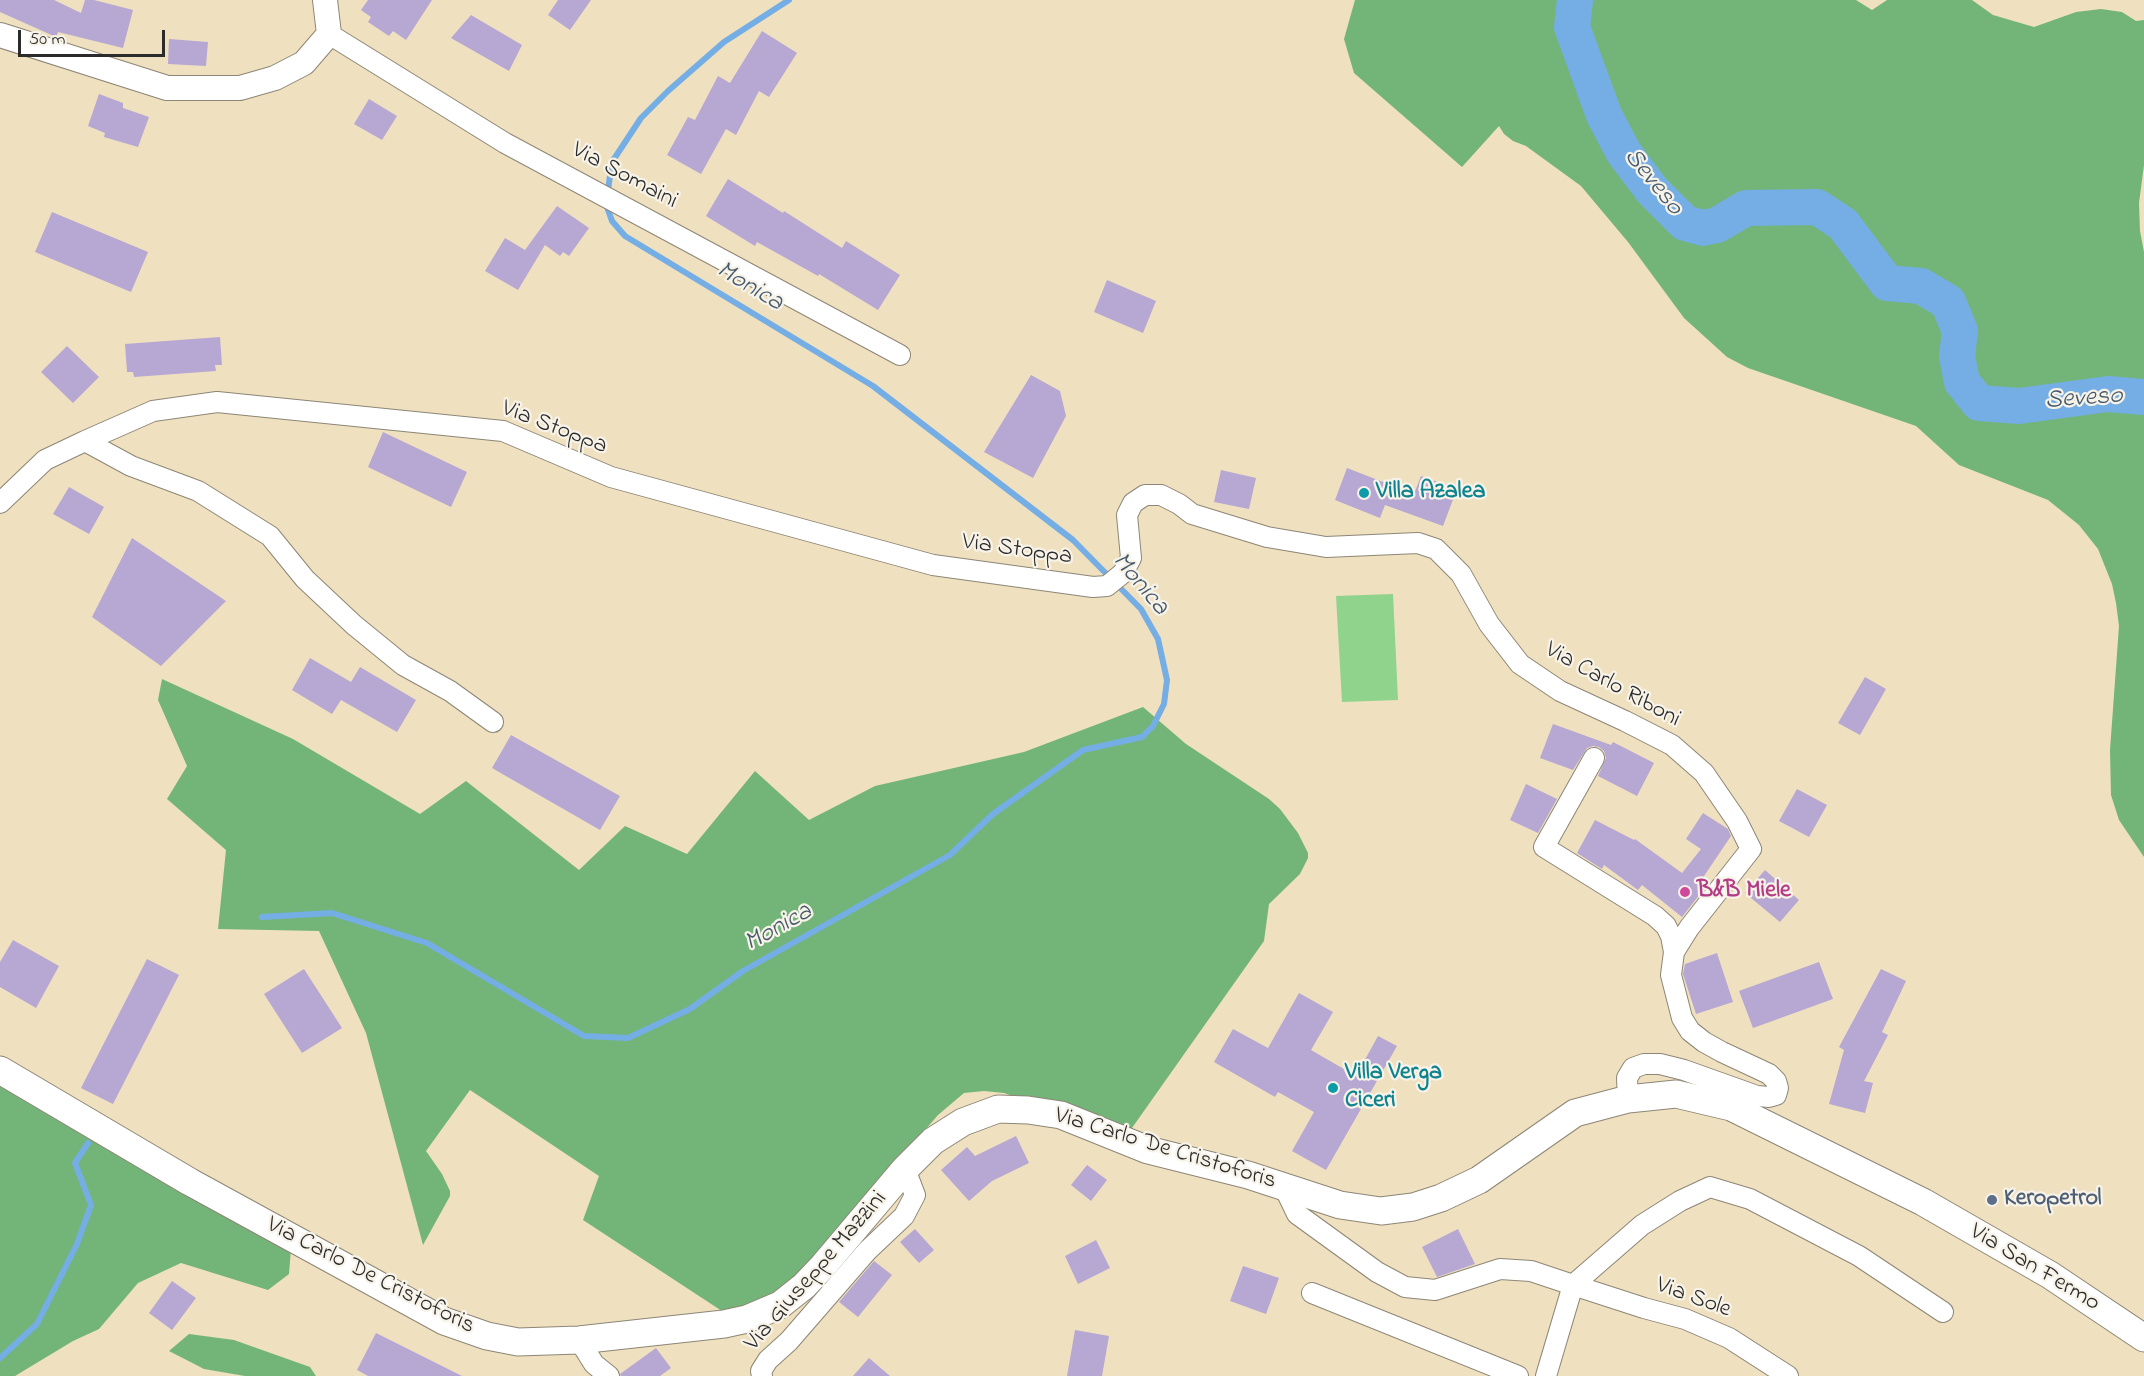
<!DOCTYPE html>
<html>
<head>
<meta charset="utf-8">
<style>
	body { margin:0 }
	#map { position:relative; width:2144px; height:1376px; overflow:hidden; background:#efe0c0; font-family:"Indie Flower",sans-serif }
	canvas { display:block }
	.scale { position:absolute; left:18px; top:30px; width:147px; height:27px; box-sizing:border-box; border:3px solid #2b2b2b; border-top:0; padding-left:8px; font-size:18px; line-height:21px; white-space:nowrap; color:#2b2b2b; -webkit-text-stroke:4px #f7f3e8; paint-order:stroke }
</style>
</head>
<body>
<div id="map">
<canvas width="2144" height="1376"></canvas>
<div class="scale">50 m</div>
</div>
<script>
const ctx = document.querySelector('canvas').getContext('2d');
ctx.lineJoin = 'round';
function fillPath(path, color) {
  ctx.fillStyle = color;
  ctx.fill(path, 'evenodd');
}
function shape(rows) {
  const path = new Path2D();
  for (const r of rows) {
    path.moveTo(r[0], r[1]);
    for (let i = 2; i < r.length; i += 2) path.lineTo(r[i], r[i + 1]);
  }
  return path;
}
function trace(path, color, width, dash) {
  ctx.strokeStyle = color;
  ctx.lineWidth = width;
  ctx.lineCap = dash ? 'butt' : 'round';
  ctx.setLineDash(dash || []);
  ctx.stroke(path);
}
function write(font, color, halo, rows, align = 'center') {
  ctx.font = font + ' "Indie Flower",sans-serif';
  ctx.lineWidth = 4.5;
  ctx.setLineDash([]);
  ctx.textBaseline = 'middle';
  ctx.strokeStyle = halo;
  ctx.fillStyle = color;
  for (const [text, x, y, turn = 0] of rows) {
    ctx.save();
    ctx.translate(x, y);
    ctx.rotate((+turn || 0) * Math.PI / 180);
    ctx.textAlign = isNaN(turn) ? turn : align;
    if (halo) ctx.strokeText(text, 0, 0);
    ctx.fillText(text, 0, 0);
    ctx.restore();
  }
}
const green = shape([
	[1393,594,1398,700,1342,702,1336,596]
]);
const forest = shape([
	[1355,0,1856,0,1872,10,1887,0,1972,0,1993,15,2034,27,2076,12,2101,9,2122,12,2136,21,2144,20,2144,165,2139,203,2140,231,2144,252,2144,857,2119,820,2111,795,2110,750,2119,626,2116,603,2112,584,2098,549,2079,525,2048,500,1959,465,1916,426,1748,368,1727,357,1684,318,1628,242,1581,186,1526,146,1513,141,1504,134,1499,126,1462,167,1354,73,1344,39],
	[162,679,293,739,420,814,466,781,579,870,625,826,687,854,755,771,809,820,875,786,1024,752,1143,707,1186,744,1269,799,1280,809,1298,833,1308,853,1308,858,1300,874,1269,904,1264,941,1127,1135,1004,1093,984,1091,964,1093,938,1115,801,1273,761,1301,728,1315,583,1220,599,1176,470,1090,426,1151,442,1174,450,1191,450,1196,423,1245,366,1033,319,931,218,929,226,850,167,799,187,766,158,700],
	[0,1085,291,1249,289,1274,268,1290,181,1263,138,1283,99,1329,73,1341,15,1376,0,1376],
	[189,1334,234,1340,310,1367,316,1376,245,1376,204,1369,169,1351]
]);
const stream = shape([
	[262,917,332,913,427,943,584,1036,628,1038,690,1009,743,971,950,855,993,814,1083,750,1142,737,1153,726,1164,704,1167,680,1158,639,1141,609,1073,540,873,386,625,236,612,221,606,204,612,162,641,118,668,91,724,42,789,0],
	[0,1358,37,1324,77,1244,91,1205,75,1163,88,1143]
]);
const river = shape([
	[1575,0,1572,27,1604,115,1624,153,1652,190,1685,223,1703,228,1717,225,1746,208,1817,207,1843,224,1887,283,1921,286,1948,302,1960,331,1957,356,1962,382,1979,403,2019,406,2108,394,2144,397]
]);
const building = shape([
	[0,0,54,0,81,13,85,0,94,0,133,10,123,48,58,32,56,37,0,12],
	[368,0,432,0,406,40,393,31,389,36,368,22,371,17,361,10],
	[558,0,591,0,570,30,548,15],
	[471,15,522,45,509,71,451,38],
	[762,31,797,53,769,97,759,91,736,135,726,129,701,174,667,155,688,117,695,120,718,76,730,83],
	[169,39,208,42,206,66,168,64],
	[99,94,123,103,123,108,149,117,138,147,104,137,105,133,88,126],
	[369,99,397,116,382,140,354,124],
	[728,179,783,213,784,211,842,248,846,241,900,275,878,310,819,274,818,276,757,242,755,246,706,216],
	[557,206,589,228,569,256,563,252,560,256,545,245,518,290,485,271,505,238,525,250],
	[52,212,148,252,131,292,35,252],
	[1107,280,1156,301,1143,333,1094,312],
	[220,337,222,365,215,365,216,371,134,377,133,372,127,372,125,344],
	[67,346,99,377,73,403,41,372],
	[1031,375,1060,391,1066,416,1033,478,984,452],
	[383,432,467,472,451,507,368,467],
	[1347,468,1414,494,1421,476,1457,489,1443,526,1385,505,1380,518,1335,500],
	[1221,470,1256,478,1249,509,1214,502],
	[69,487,104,507,89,534,53,514],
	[132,538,226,601,161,666,92,617],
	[310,658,351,682,360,667,416,700,397,732,341,700,332,714,292,690],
	[1865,677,1886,689,1860,735,1838,723],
	[1553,724,1611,745,1613,742,1654,763,1637,796,1598,776,1606,758,1604,751,1599,747,1593,746,1587,748,1573,770,1540,758],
	[511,735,620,796,600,830,492,768],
	[1526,784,1557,799,1538,833,1510,820],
	[1797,789,1827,805,1809,837,1779,821],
	[1703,813,1728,829,1731,836,1702,879,1708,884,1682,917,1642,885,1638,890,1604,865,1602,869,1577,853,1595,820,1634,840,1635,839,1682,873,1701,849,1686,839],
	[1765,870,1799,900,1780,922,1745,893],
	[13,940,59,966,36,1008,0,987,0,962],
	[1717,953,1733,1002,1696,1014,1683,974,1685,964],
	[147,959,179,975,113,1104,81,1088],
	[1819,962,1833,999,1753,1028,1739,991],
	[304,969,342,1028,302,1053,264,994],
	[1881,969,1906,981,1882,1032,1888,1035,1864,1081,1873,1083,1865,1113,1829,1104,1844,1050,1839,1047],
	[1299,993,1333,1012,1311,1050,1356,1076,1378,1036,1397,1046,1326,1170,1292,1151,1314,1112,1278,1092,1275,1097,1214,1062,1233,1029,1268,1048],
	[1016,1136,1029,1163,992,1181,969,1201,941,1170,967,1147,975,1156],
	[1087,1165,1107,1180,1091,1201,1071,1185],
	[915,1229,934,1250,919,1263,900,1242],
	[1458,1229,1475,1264,1437,1277,1422,1247],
	[1096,1240,1110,1268,1078,1284,1065,1256],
	[874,1261,892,1275,858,1317,839,1302],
	[1243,1266,1279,1278,1266,1314,1230,1301],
	[172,1281,196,1298,172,1330,149,1313],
	[1075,1330,1109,1336,1102,1376,1067,1376],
	[376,1333,462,1376,368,1376,357,1370],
	[656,1348,671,1368,660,1376,621,1376,620,1374],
	[869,1358,890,1376,853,1376]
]);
const minor = shape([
	[329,34,505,143,900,355],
	[85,441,131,466,198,491,270,536,305,579,354,625,403,665,450,691,493,722],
	[0,503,45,460,85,441,153,411,217,402,503,431,611,477,933,565,1093,587,1107,586,1123,573,1131,558,1127,515,1133,503,1145,495,1161,495,1179,504,1192,514,1267,537,1326,547,1418,543,1436,549,1461,574,1489,624,1520,664,1560,691,1625,721,1672,745,1704,773,1737,821,1751,849,1689,928,1674,952,1671,975,1682,1018,1690,1031,1704,1042,1722,1052,1769,1074,1776,1081,1778,1088,1776,1095,1769,1097,1757,1096,1684,1070,1660,1064,1644,1064,1633,1068,1627,1078,1628,1099],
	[1594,758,1544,847,1655,916,1666,926,1671,936,1674,952],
	[1284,1187,1297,1214,1377,1272,1405,1287,1435,1290,1500,1269,1531,1271,1573,1285,1546,1376],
	[1573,1285,1642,1225,1680,1201,1710,1187,1750,1199,1859,1256,1943,1312],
	[1573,1285,1644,1308,1685,1319,1729,1338,1788,1376],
	[1312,1293,1518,1376],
	[579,1340,594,1364,609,1376],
	[762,1376,761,1371,768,1360,789,1341,867,1251,904,1216,915,1195,905,1169]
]);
const tertiary = shape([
	[0,35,167,88,240,88,275,78,304,63,329,34,325,0]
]);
const secondary = shape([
	[0,1070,190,1182,444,1321,487,1336,518,1342,579,1340,724,1324,747,1319,780,1305,804,1286,823,1266,905,1169,933,1141,963,1122,998,1109,1028,1110,1061,1115,1148,1150,1248,1175,1340,1205,1381,1211,1413,1207,1441,1198,1479,1180,1575,1113,1628,1099,1676,1094,1731,1107,1923,1202,2050,1275,2144,1338]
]);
const markers = [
	[1364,493,6,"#0f9aa8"],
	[1685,892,6,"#d1479c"],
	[1333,1088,6,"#0f9aa8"],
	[1992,1200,6,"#5c6f8a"]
];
const streetNames = [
	["Via Somaini",624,177,28],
	["Via Stoppa",554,429,21],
	["Via Stoppa",1017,551,8],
	["Via Carlo Riboni",1612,686,29],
	["Via Carlo De Cristoforis",1165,1150,17],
	["Via San Fermo",2034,1269,31],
	["Via Giuseppe Mazzini",817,1272,-49],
	["Via Carlo De Cristoforis",370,1277,27],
	["Via Sole",1693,1299,20]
];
const cultureNames = [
	["Villa Azalea",1376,493],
	["Villa Verga",1345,1074],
	["Ciceri",1345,1102]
];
const hotelNames = [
	["B&B Miele",1697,892]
];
const serviceNames = [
	["Keropetrol",2004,1200]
];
const waterNames = [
	["Seveso",1652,183,51],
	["Monica",749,288,31],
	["Seveso",2084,400,-4],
	["Monica",1139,585,50],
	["Monica",779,929,-29]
];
fillPath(green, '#8fd38c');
fillPath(forest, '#73b578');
trace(stream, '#74aee5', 6);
trace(river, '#74aee5', 36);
fillPath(building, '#b7a7d3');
trace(minor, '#8d8676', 22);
trace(tertiary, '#8d8676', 26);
trace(secondary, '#8d8676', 29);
trace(minor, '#fff', 20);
trace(tertiary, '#fff', 24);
trace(secondary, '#fff', 27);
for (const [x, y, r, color] of markers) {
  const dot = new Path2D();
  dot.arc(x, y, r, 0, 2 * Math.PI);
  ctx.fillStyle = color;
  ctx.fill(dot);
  trace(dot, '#f7f3e8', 2);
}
write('24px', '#2b2b2b', '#f7f3e8', streetNames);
write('bold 24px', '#0d838f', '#f7f3e8', cultureNames, 'left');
write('bold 24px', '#b23c85', '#f7f3e8', hotelNames, 'left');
write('bold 24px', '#4e5e75', '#f7f3e8', serviceNames, 'left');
write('italic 26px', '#45596c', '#f7f3e8', waterNames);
</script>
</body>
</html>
